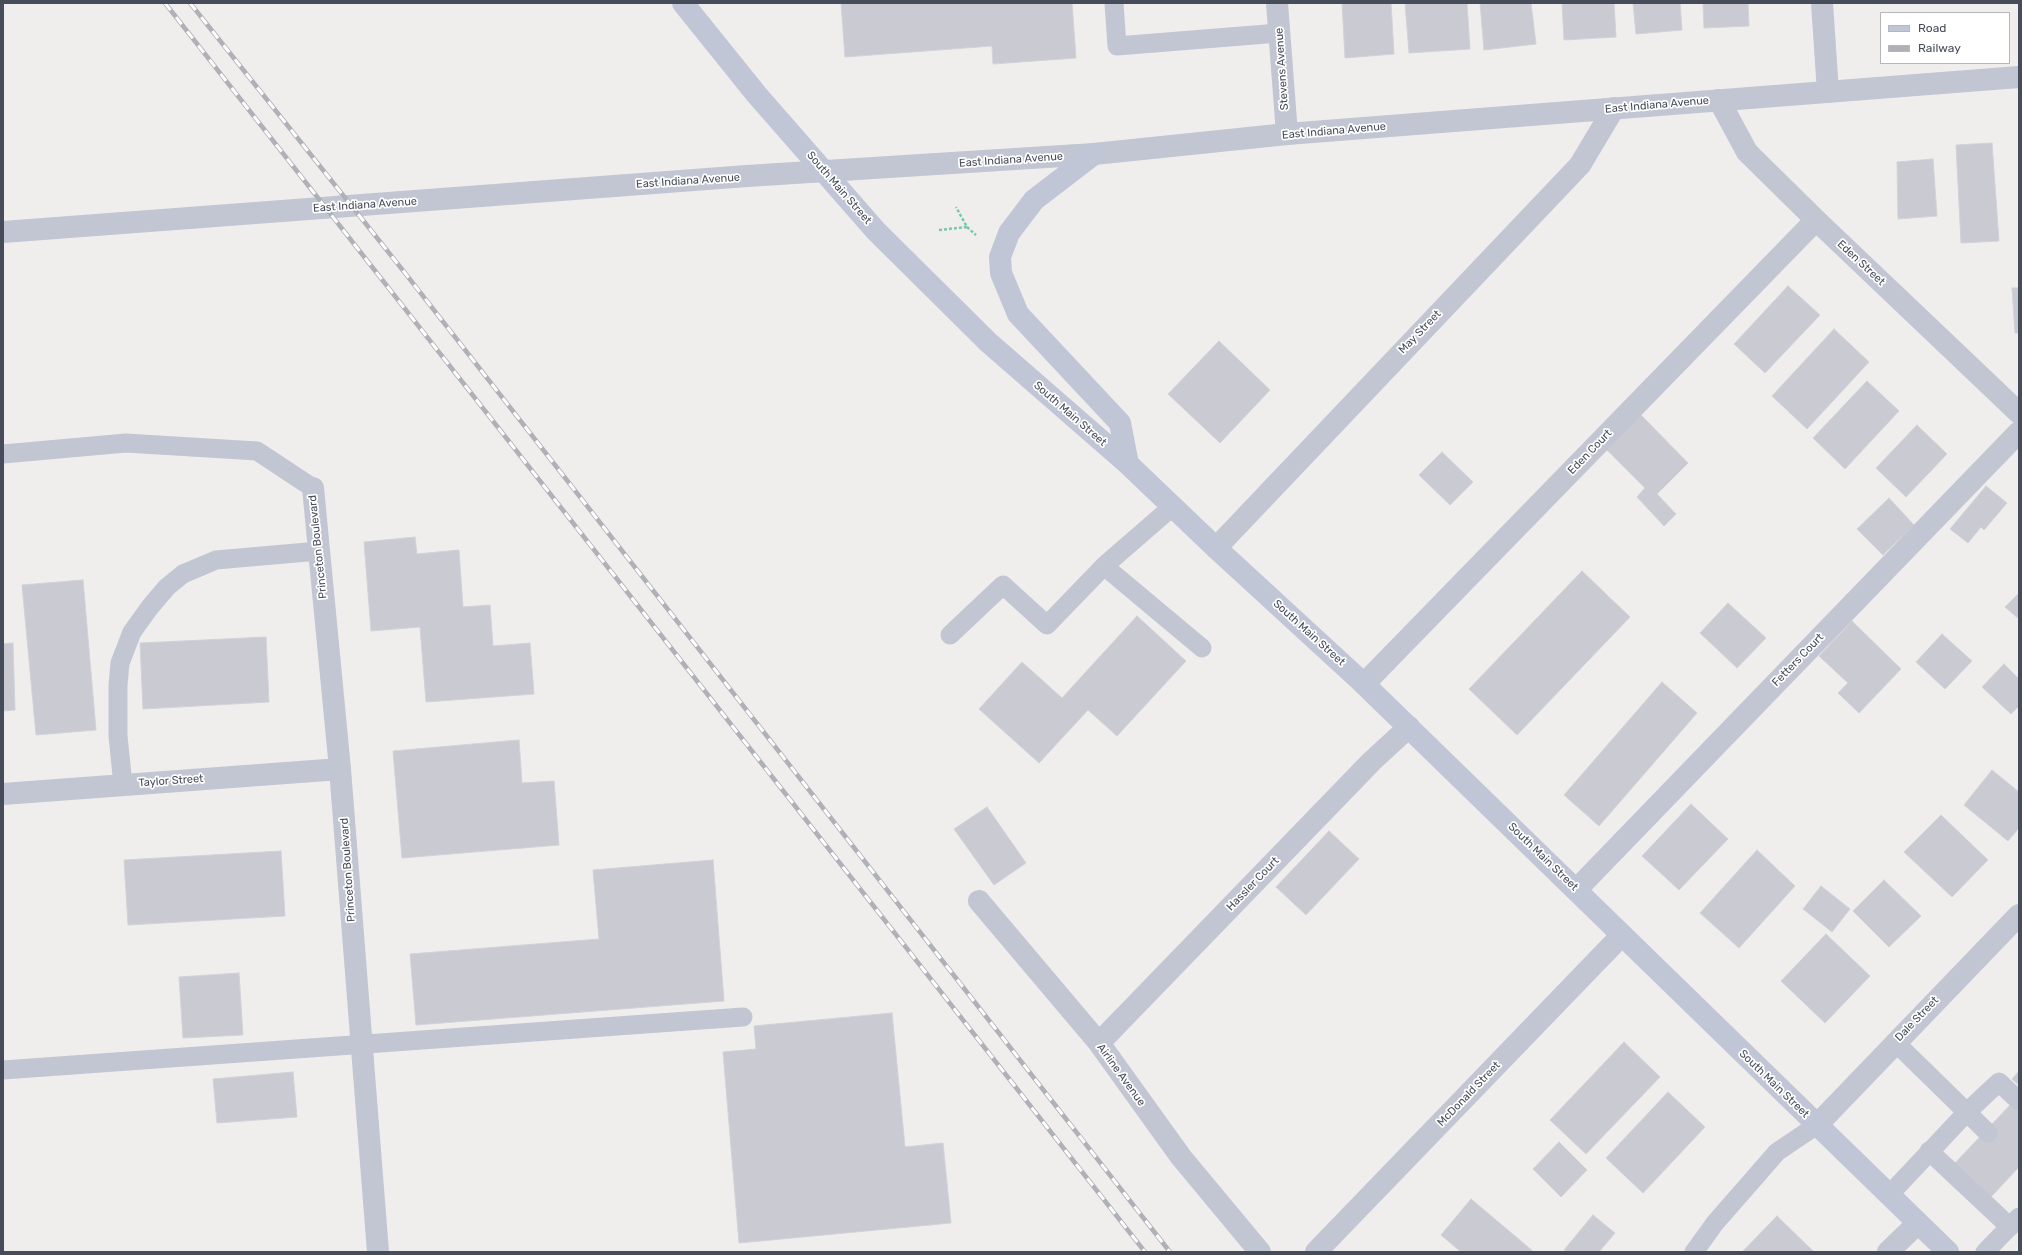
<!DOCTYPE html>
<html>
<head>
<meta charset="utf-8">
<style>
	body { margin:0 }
	#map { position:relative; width:2022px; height:1255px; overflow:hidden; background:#f0eded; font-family:Rubik,sans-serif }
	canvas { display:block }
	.frame { position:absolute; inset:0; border:4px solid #464c59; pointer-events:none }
	.legend { position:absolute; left:1880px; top:12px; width:130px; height:52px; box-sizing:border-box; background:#fff; border:1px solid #b5b7bd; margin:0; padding:5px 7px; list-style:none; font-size:12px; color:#464c59 }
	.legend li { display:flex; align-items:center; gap:8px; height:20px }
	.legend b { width:20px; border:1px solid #b5b7bd }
</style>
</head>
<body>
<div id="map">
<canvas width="2022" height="1255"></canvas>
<div class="frame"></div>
<ul class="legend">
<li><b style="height:5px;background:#c0c6d5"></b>Road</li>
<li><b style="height:5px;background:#afb1b7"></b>Railway</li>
</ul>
</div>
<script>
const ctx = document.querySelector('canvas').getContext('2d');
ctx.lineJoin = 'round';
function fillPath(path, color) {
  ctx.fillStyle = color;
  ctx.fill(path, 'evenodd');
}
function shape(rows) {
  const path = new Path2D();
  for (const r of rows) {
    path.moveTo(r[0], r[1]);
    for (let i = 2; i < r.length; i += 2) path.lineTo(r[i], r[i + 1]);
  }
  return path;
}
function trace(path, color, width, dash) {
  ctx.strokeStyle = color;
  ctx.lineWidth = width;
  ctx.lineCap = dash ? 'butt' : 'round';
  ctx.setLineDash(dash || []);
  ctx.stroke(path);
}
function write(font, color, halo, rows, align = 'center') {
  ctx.font = font + ' Rubik,sans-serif';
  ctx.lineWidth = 3.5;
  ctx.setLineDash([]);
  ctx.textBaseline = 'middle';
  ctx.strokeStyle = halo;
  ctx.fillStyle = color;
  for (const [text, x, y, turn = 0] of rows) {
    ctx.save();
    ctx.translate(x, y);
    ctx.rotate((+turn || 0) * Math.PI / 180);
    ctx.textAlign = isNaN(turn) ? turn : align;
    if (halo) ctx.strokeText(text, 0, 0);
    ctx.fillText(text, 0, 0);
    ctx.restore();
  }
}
const building = shape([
	[841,3,1072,3,1076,58,993,64,992,46,845,57,841,3],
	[1342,3,1391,3,1394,54,1345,58,1342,3],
	[1405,3,1467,3,1470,49,1409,53,1405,3],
	[1480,3,1531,3,1536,44,1484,50,1480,3],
	[1562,3,1614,3,1616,37,1564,40,1562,3],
	[1633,3,1680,3,1682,30,1636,34,1633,3],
	[1703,3,1748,3,1749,26,1704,28,1703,3],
	[1992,143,1999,241,1961,243,1956,145,1992,143],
	[1933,159,1937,216,1898,219,1897,162,1933,159],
	[1788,286,1820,315,1765,373,1734,344,1788,286],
	[2012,288,2019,288,2019,333,2015,333,2012,288],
	[1834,329,1869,362,1807,429,1772,396,1834,329],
	[1219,341,1270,390,1220,443,1168,394,1219,341],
	[1867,381,1899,411,1845,469,1813,438,1867,381],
	[1641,415,1688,463,1657,494,1676,514,1664,526,1637,497,1645,488,1606,449,1641,415],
	[1917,425,1947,454,1906,497,1876,468,1917,425],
	[1442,452,1473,482,1450,505,1419,475,1442,452],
	[1986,486,2007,503,1984,530,1981,527,1968,543,1950,529,1986,486],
	[1889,498,1914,525,1883,555,1857,529,1889,498],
	[415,537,417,554,459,550,463,607,490,605,493,646,530,643,534,694,426,702,420,627,371,631,364,542,415,537],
	[1582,571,1630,617,1517,735,1469,689,1582,571],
	[83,580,96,730,36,735,22,585,83,580],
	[2019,593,2019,619,2005,607,2019,593],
	[1728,603,1766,638,1737,668,1700,633,1728,603],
	[1137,616,1186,661,1117,736,1088,710,1039,763,979,709,1022,662,1062,698,1137,616],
	[1852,621,1901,669,1859,713,1838,693,1848,683,1819,656,1852,621],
	[1942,634,1972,661,1945,689,1916,662,1942,634],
	[266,637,269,702,143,709,140,643,266,637],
	[13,643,15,710,3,711,3,644,13,643],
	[2004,664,2019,679,2019,706,2011,714,1982,687,2004,664],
	[1662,682,1697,713,1599,826,1564,795,1662,682],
	[519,740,522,783,554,781,559,845,402,858,393,751,519,740],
	[1992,770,2019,792,2019,828,2008,841,1964,805,1992,770],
	[1691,804,1728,839,1679,890,1642,856,1691,804],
	[987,807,1026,863,994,885,954,829,987,807],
	[1941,815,1988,860,1952,897,1904,852,1941,815],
	[1329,831,1359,859,1306,915,1276,887,1329,831],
	[1757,850,1795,886,1739,948,1700,913,1757,850],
	[281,851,285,916,128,925,124,860,281,851],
	[713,860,724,1001,416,1025,410,954,599,939,593,870,713,860],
	[1884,880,1921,916,1889,947,1853,911,1884,880],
	[1821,886,1850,909,1832,932,1803,909,1821,886],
	[1826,934,1870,976,1825,1023,1781,981,1826,934],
	[239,973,243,1035,183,1038,179,977,239,973],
	[892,1013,905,1147,943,1143,951,1223,739,1243,723,1052,756,1049,754,1026,892,1013],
	[1624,1042,1660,1077,1586,1154,1550,1120,1624,1042],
	[2019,1071,2019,1085,2012,1079,2019,1071],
	[293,1072,297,1117,217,1123,213,1079,293,1072],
	[1668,1092,1705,1127,1643,1193,1606,1158,1668,1092],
	[2012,1103,2019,1110,2019,1167,1991,1197,1955,1163,2012,1103],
	[1559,1142,1587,1170,1561,1197,1533,1169,1559,1142],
	[1471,1199,1534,1252,1461,1252,1441,1235,1471,1199],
	[1593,1215,1615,1233,1599,1252,1567,1252,1564,1250,1593,1215],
	[1777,1216,1814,1252,1742,1252,1777,1216]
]);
const path = shape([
	[967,227,976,235],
	[939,230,967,227,956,207]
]);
const service = shape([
	[1114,3,1117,46,1279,33],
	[3,454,126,443,257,451,313,488],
	[1104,566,1202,648],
	[950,635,1003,585,1047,625,1104,566,1172,507],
	[123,785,118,736,118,685,120,663,132,632,150,607,167,587,183,574,216,560,319,551],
	[1895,1042,1988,1133],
	[3,1070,743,1017],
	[1929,1151,2010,1227],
	[1889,1195,1967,1112,1999,1082,2019,1101],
	[1694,1252,1715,1223,1777,1152,1817,1125],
	[1985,1252,2019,1217]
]);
const minor = shape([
	[1277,3,1287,134],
	[1822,3,1828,92],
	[1719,100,1747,152,1816,220,2019,413],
	[313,488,340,769,378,1252],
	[1216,548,1580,165,1614,108],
	[1364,684,1816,220],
	[3,794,340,769],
	[1577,889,2019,432],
	[979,901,1099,1043,1181,1157,1260,1252],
	[1099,1043,1372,761,1409,727],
	[1817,1125,2019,915],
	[1316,1252,1622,935],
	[1888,1252,1918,1223]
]);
const tertiary = shape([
	[3,232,747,176,1094,154,1287,134,2019,77]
]);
const secondary = shape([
	[683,3,757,95,876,231,988,342,1128,464,1216,548,1364,684,1948,1252],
	[1094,154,1034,200,1009,233,1000,257,1001,273,1018,314,1120,423,1128,464]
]);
const rail = shape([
	[165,3,1145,1252],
	[190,3,405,273,1170,1252]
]);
const streetNames = [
	["Stevens Avenue",1282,69,-94],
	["East Indiana Avenue",1657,105,-5],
	["East Indiana Avenue",1334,131,-5],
	["East Indiana Avenue",1011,160,-4],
	["East Indiana Avenue",688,181,-4],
	["South Main Street",839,188,49],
	["East Indiana Avenue",365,205,-4],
	["Eden Street",1861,263,43],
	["May Street",1420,332,-46],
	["South Main Street",1070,414,41],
	["Eden Court",1590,452,-46],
	["Princeton Boulevard",318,547,-96],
	["South Main Street",1309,633,42],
	["Fetters Court",1798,660,-46],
	["Taylor Street",171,781,-4],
	["South Main Street",1543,857,44],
	["Princeton Boulevard",348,870,-94],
	["Hassler Court",1253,884,-46],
	["Dale Street",1917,1019,-46],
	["Airline Avenue",1121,1075,54],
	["South Main Street",1774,1084,44],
	["McDonald Street",1469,1094,-46]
];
fillPath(building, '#cacbd2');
trace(building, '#d1d2d8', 1);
trace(path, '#76c8b1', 2.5, [3, 2]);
trace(service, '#c1c6d2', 19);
trace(minor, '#c1c6d2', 22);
trace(tertiary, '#c1c6d2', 22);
trace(secondary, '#c0c6d5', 22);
trace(rail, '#afb1b7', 4.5);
trace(rail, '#fff', 3, [9]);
write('11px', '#464c59', '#fff', streetNames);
</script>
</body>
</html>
